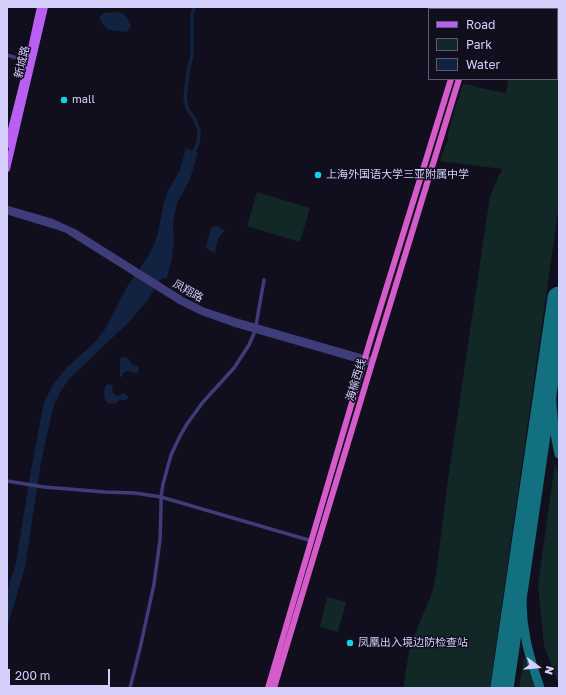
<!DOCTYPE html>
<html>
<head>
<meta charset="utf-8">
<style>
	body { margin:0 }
	#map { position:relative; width:566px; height:695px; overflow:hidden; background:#110e1e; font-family:"Golos Text",sans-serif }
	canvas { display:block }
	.frame { position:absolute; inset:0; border:8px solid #d4cffb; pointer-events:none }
	.legend { position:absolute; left:428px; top:8px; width:130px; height:72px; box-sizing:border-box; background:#110e1e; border:1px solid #5f5b76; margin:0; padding:5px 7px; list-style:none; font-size:12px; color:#d4cffb }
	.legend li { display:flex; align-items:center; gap:8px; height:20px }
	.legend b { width:20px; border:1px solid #5f5b76 }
	.north { position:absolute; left:518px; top:647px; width:40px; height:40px; -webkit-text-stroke:3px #110e1e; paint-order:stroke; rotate:106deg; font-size:11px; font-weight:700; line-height:16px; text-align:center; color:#d4cffb }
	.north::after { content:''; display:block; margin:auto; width:14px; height:18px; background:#d4cffb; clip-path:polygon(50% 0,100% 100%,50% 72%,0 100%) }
	.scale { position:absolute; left:8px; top:669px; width:102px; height:18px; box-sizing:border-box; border:2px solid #d4cffb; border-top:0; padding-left:5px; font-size:12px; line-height:14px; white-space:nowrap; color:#d4cffb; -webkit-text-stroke:3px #110e1e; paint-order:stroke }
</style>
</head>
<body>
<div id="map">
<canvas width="566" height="695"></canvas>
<div class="frame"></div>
<ul class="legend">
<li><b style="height:5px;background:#b960f2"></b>Road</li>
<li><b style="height:11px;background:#122827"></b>Park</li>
<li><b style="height:11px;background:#112340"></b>Water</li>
</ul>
<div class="north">N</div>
<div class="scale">200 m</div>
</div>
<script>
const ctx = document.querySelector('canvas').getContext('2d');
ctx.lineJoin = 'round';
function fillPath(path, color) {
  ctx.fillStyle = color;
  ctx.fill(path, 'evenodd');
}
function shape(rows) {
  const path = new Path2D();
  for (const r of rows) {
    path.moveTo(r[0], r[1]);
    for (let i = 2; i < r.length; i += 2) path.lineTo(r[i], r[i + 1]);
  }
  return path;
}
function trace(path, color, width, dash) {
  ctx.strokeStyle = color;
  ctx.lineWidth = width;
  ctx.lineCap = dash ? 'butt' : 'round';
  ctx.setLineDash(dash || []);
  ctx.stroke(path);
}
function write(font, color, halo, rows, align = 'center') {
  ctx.font = font + ' "Golos Text","Noto Sans SC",sans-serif';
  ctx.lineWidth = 3;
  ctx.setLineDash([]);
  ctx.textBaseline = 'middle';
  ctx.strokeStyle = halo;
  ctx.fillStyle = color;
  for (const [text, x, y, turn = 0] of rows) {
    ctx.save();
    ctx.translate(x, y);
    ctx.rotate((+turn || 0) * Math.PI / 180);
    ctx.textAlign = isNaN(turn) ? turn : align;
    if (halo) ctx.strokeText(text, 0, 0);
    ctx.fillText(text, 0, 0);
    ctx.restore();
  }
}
const green = shape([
	[519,7,559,7,559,205,490,688,403,688,410,646,432,593,436,574,448,480,490,196,502,169,440,161,446,143,448,142,448,134,453,115,463,84,475,86,475,87,506,93,508,79,557,79,557,9,518,9],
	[257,192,310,208,300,242,247,226],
	[555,463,559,476,559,685,544,646,538,585],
	[327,597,346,602,338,632,320,627],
	[524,657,535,688,519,688]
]);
const water = shape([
	[115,12,123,13,127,18,131,26,127,32,109,30,102,23,99,17,105,13],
	[186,148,198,153,190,179,177,203,173,223,174,240,172,257,167,278,163,278,159,281,148,300,129,322,69,379,59,394,53,408,41,462,25,567,7,628,7,591,16,563,29,481,44,402,53,385,66,368,94,343,105,329,127,287,149,255,154,244,158,233,164,202,167,193,180,170],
	[219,226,221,229,225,230,218,239,215,252,212,252,209,250,207,249,206,248,207,243,211,227],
	[122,357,128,358,132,364,138,366,139,371,136,374,130,371,128,371,125,372,122,374,122,378,120,376,120,359],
	[109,384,113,385,112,390,113,393,117,396,121,395,122,393,125,394,128,397,128,398,126,400,120,400,116,403,110,404,108,403,105,400,104,392,106,385]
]);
const canal = shape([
	[192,156,198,143,199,130,195,120,187,108,185,98,188,72,192,55,192,15,194,7]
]);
const taxiway = shape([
	[552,346,551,381,552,404,554,429,559,454],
	[523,546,521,584,523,621,527,645,532,664,540,688]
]);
const runway = shape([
	[502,688,559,298]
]);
const minor = shape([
	[7,55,30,62],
	[7,481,44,487,105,492,135,493,161,497,312,541],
	[130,688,141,644,154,584,160,540,161,509,161,497,163,484,171,455,180,436,187,424,203,402,234,368,249,345,255,331,264,280]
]);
const tertiary = shape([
	[7,208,52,221,74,231,182,299,204,310,234,320,373,360],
	[7,212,56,227,67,231,180,302,202,313,233,324,371,364]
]);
const primary = shape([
	[7,145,28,62,40,7],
	[7,169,45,7]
]);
const trunk = shape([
	[472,9,472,7],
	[480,9,480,7],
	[268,688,370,341,451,79],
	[274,688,373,360,459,79]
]);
const markers = [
	[64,100,4,"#13d2e4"],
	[318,175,4,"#13d2e4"],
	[350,643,4,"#13d2e4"]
];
const streetNames = [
	["新城路",22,62,-77],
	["凤翔路",188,291,29],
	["海榆西线",356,380,-73]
];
const poiNames = [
	["mall",72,100],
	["上海外国语大学三亚附属中学",326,175],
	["凤凰出入境边防检查站",358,643]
];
fillPath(green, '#122827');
fillPath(water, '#112340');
trace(canal, '#112340', 3.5);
trace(taxiway, '#127081', 9);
trace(runway, '#127081', 23);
trace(minor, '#3e3d7a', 3.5);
trace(tertiary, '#3e3d7a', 4.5);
trace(primary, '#b960f2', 6);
trace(trunk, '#d55aca', 6);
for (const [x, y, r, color] of markers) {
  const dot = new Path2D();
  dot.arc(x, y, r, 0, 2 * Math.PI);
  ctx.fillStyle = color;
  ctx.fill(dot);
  trace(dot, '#110e1e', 1.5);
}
write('11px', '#d4cffb', '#110e1e', streetNames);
write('11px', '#d4cffb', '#110e1e', poiNames, 'left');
</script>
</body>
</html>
